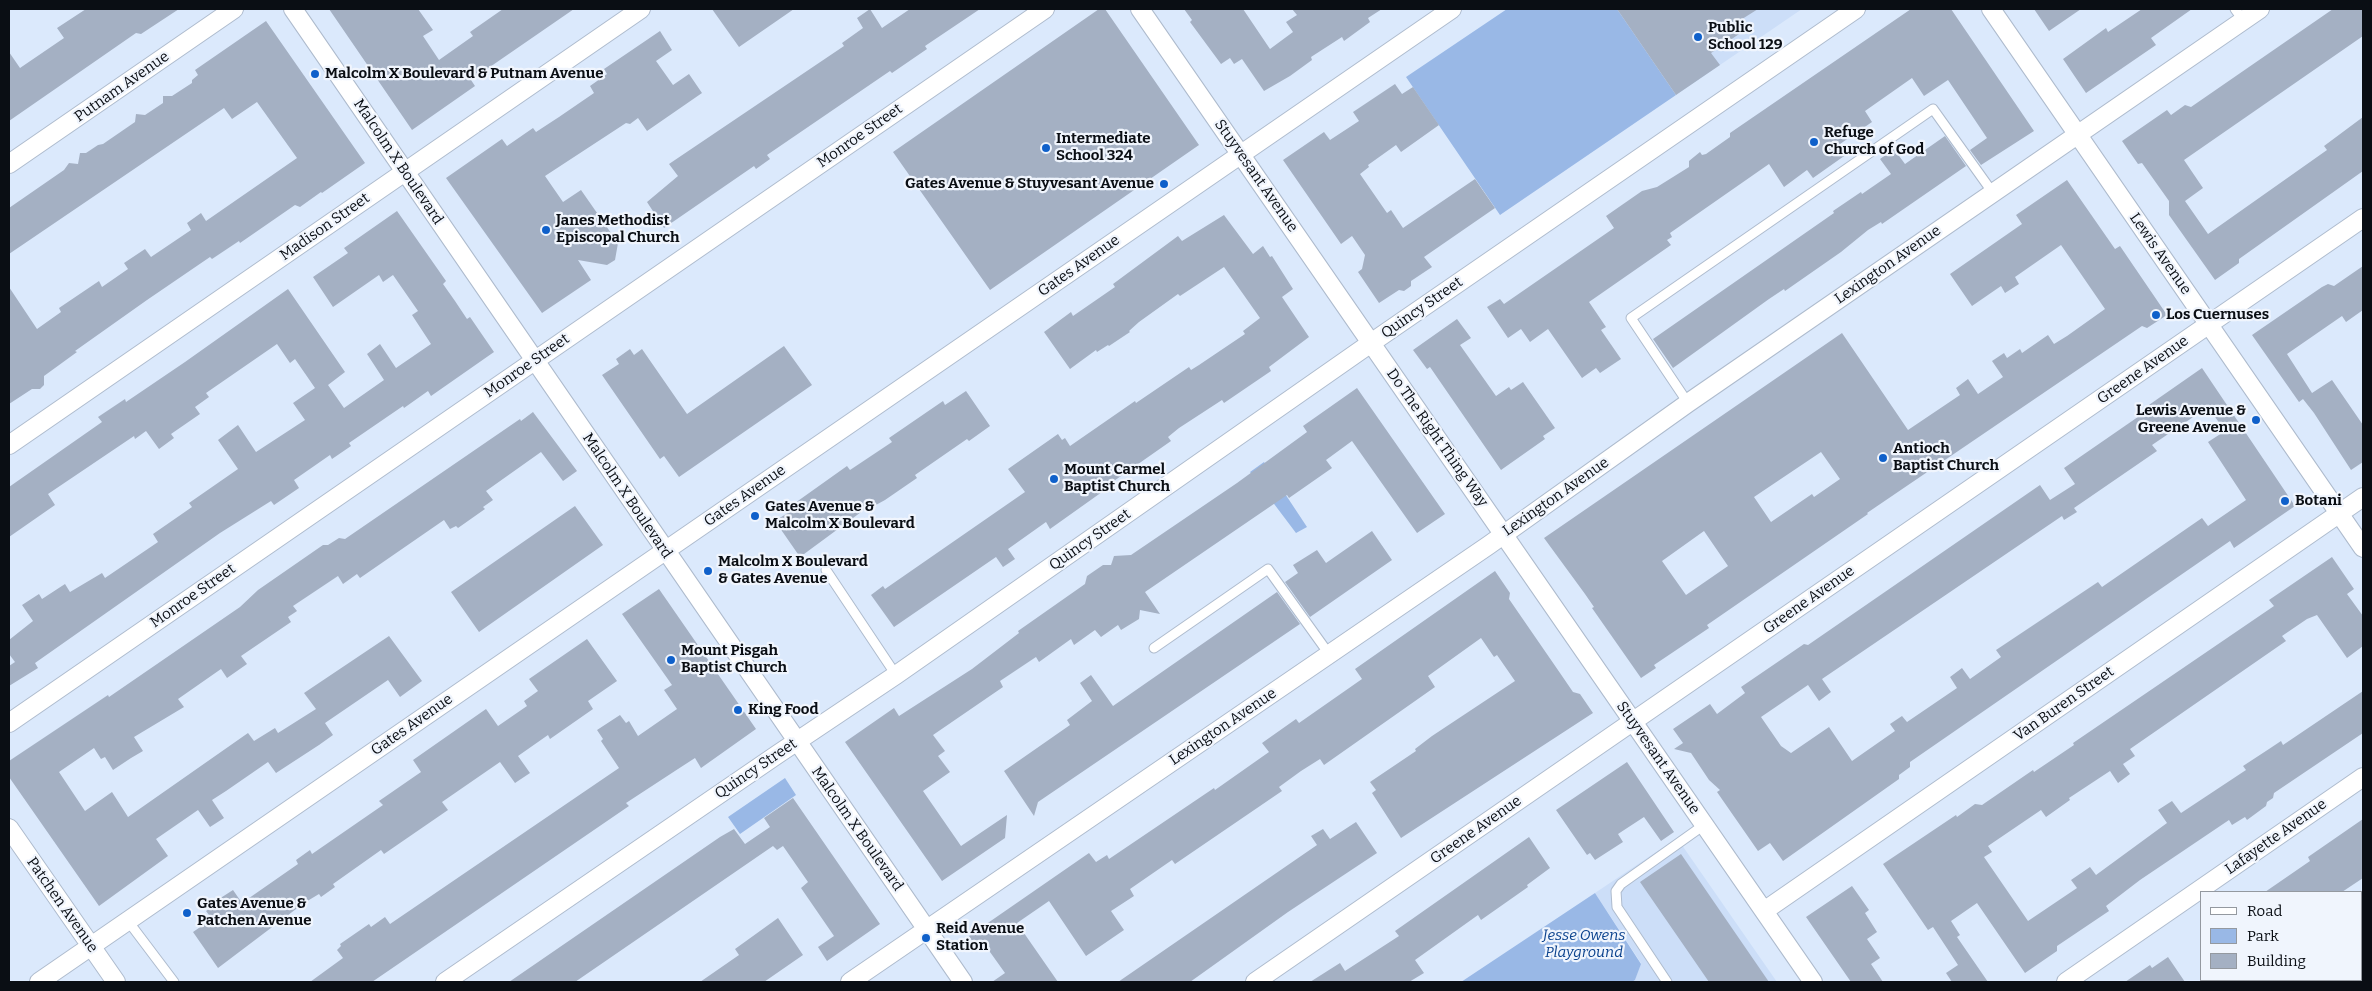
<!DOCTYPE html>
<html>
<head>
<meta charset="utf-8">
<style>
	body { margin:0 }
	#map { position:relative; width:2372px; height:991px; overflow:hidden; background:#dbe9fc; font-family:Bitter,serif }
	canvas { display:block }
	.frame { position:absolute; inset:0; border:10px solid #0a0e14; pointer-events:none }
	.legend { position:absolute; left:2200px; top:891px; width:162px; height:90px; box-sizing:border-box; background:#f0f5fd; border:1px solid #9499a0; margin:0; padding:6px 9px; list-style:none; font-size:15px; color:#0a0e14 }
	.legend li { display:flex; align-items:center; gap:10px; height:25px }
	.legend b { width:25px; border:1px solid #9499a0 }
</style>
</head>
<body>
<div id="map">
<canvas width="2372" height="991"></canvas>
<div class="frame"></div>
<ul class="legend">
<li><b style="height:6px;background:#fff"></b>Road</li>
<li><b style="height:14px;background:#99b8e6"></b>Park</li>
<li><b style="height:14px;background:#a4b0c3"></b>Building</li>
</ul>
</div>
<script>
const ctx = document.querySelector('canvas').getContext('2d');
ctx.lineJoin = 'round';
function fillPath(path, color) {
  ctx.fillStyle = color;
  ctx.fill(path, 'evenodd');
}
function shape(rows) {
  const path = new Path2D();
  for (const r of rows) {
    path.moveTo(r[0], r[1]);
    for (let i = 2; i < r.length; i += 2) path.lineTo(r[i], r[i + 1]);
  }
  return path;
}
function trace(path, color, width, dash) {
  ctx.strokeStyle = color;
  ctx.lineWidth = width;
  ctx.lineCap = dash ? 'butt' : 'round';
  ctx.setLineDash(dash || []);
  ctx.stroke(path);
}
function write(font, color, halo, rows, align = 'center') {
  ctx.font = font + ' Bitter,serif';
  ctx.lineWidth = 4.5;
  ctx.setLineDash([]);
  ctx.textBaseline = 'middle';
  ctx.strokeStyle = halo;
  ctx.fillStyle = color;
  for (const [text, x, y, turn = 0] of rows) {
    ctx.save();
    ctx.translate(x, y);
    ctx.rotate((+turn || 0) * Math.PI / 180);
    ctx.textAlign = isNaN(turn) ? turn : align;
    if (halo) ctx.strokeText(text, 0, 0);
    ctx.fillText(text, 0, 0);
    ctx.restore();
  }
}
const built = shape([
	[1617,9,1802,9,1676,95],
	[1677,838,1777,982,1632,982,1635,980,1641,963,1595,893]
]);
const green = shape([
	[1507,9,1617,9,1676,95,1500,215,1406,77],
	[1264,462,1307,527,1296,533,1250,472],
	[785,778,796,795,740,834,728,817],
	[1595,893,1641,964,1635,980,1632,982,1461,982]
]);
const building = shape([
	[86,9,179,9,141,34,136,33,9,121,9,52,20,68,64,38,57,28],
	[329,9,418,9,433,30,423,36,439,60,473,36,470,32,503,9,574,9,471,80,475,86,412,130],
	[712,9,794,9,739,47],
	[870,9,882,28,910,9,980,9,925,46,927,49,892,73,890,71,767,155,770,159,756,169,754,166,664,228,647,202,678,176,669,164,844,46,842,43,863,28,857,18],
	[1099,9,1105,9,1199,145,990,290,893,152],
	[1184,9,1243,9,1270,49,1293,32,1286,22,1297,15,1292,9,1382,9,1368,18,1370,22,1344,41,1342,37,1311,57,1312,60,1290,76,1264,91,1242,59,1234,64,1230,58,1221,64,1190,22,1192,20],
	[1617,9,1758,9,1739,21,1745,30,1711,53,1720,65,1676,95],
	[1911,9,1951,9,2034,131,1981,165,1970,150,1987,138,1948,80,1924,96,1912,78,1865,111,1872,122,1840,144,1847,154,1813,178,1807,170,1784,187,1769,164,1670,233,1672,237,1667,240,1671,245,1589,302,1606,327,1601,330,1621,359,1600,373,1596,368,1582,378,1548,329,1530,342,1521,329,1508,338,1487,307,1500,299,1504,304,1614,228,1606,216,1642,191,1657,187,1689,167,1689,161,1700,152,1702,155,1706,154,1730,137,1730,133],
	[2034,9,2081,9,2049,31],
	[2142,9,2192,9,2151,38,2156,45,2086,93,2063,59,2106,28,2108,32],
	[2333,9,2363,9,2363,36,2184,160,2203,188,2185,201,2208,234,2327,150,2324,146,2363,117,2363,171,2239,259,2239,263,2215,280,2169,215,2169,201,2142,163,2138,164,2122,141,2167,110,2171,115,2185,105,2191,107],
	[266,21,365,163,322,193,321,192,300,207,295,205,240,243,239,241,212,259,210,257,147,300,75,351,77,352,44,376,44,385,40,389,32,389,9,404,9,287,37,329,61,312,59,308,99,281,102,287,128,269,124,263,145,249,151,257,191,230,187,223,201,213,206,221,297,158,257,102,232,119,224,108,9,254,9,208,64,170,69,163,78,164,80,153,86,153,98,145,103,144,135,122,136,114,145,115,163,103,163,96,172,96,192,83,192,80,198,75,195,70],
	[660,31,672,50,656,61,673,85,689,74,702,93,647,131,638,118,630,124,626,123,545,176,563,202,581,190,618,243,615,260,607,265,578,260,591,280,542,313,446,178,502,139,507,146,533,128,536,132,559,117,594,93,590,86,607,74,604,69],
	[1395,84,1402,94,1413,87,1439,125,1401,152,1396,145,1368,165,1369,167,1360,174,1387,213,1391,210,1403,228,1475,179,1495,208,1424,257,1432,267,1411,281,1411,286,1404,291,1399,290,1379,303,1358,272,1362,269,1365,255,1352,236,1341,244,1283,160,1324,132,1330,140,1359,121,1353,112],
	[1945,136,1966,166,1882,224,1881,222,1868,230,1841,252,1785,291,1784,289,1769,299,1673,368,1653,339,1834,213,1833,211,1861,192,1862,194,1891,174,1880,159,1894,149,1905,164],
	[2067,180,2115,249,2120,246,2167,315,2147,328,2142,326,1867,513,1868,514,1707,625,1709,628,1654,665,1656,668,1641,678,1592,608,1594,607,1585,594,1544,538,1842,333,1908,430,1960,395,1956,388,1968,379,1978,394,2003,377,1992,361,2004,353,2007,358,2020,349,2022,353,2048,335,2054,344,2067,336,2105,309,2061,245,2015,277,2019,284,2005,293,2001,286,1972,306,1950,274,2022,224,2016,215],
	[1821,452,1840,479,1814,497,1812,494,1771,522,1754,497],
	[1704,531,1728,566,1686,595,1662,561],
	[397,211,446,281,443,284,455,301,467,319,470,317,494,352,431,396,428,391,404,408,403,406,349,443,351,446,332,459,330,455,294,480,299,488,274,505,271,501,220,533,35,663,38,668,9,686,9,666,15,662,9,654,9,640,33,621,22,605,39,594,42,599,65,584,70,592,102,573,105,578,158,542,153,534,192,507,189,503,238,469,218,440,238,425,256,452,305,420,293,403,315,388,295,359,290,363,277,344,206,393,209,397,195,407,200,414,171,434,174,438,159,449,146,431,135,439,134,436,48,494,55,505,9,537,9,487,102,422,98,417,125,399,126,402,185,362,288,289,345,372,328,385,344,408,384,380,367,354,380,344,396,368,431,344,412,315,418,311,393,275,383,282,379,275,333,307,313,277,348,253,344,248],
	[1224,215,1253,254,1263,246,1270,257,1272,256,1293,289,1282,297,1309,337,1269,367,1271,371,1224,403,1222,400,1179,428,1168,437,1171,441,1101,490,1102,492,1050,529,1046,522,1008,549,1015,559,1003,567,996,557,894,627,871,595,883,586,885,589,1025,492,1008,469,1058,434,1062,440,1065,438,1070,446,1135,401,1136,403,1189,367,1191,370,1199,365,1245,334,1243,331,1260,318,1224,267,1180,296,1178,294,1139,322,1129,331,1130,332,1109,346,1108,345,1097,352,1096,350,1070,369,1044,332,1071,312,1073,316,1115,287,1113,284,1178,236,1182,241],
	[2363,266,2363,310,2346,322,2342,316,2287,354,2312,393,2332,380,2363,425,2363,462,2351,470,2314,413,2303,399,2299,402,2252,335,2322,287,2328,284,2334,286],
	[1457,319,1471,338,1460,345,1496,396,1509,387,1511,390,1523,382,1555,428,1543,436,1545,439,1501,470,1430,367,1427,369,1413,350],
	[784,346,812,385,679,477,664,456,660,459,602,375,619,364,616,359,630,349,634,355,642,349,687,414],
	[2202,368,2295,506,2234,548,2230,541,1910,762,1910,767,1899,775,1899,779,1783,861,1770,843,1758,851,1717,792,1720,790,1709,780,1691,753,1674,749,1683,743,1673,729,1710,704,1717,714,1745,693,1741,687,1804,644,1808,645,2040,485,2050,500,2075,484,2064,468,2148,410,2146,407],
	[2208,407,2225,431,2208,442,2246,500,2208,526,2202,518,2102,587,2098,582,1996,650,2001,657,1970,679,1962,668,1950,677,1957,688,1907,722,1902,716,1890,724,1895,731,1852,761,1829,727,1791,753,1781,746,1761,717,1808,685,1819,701,1831,692,1822,679,2062,516,2064,520,2077,512,2074,508,2157,451,2152,445],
	[1357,388,1445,514,1417,533,1352,441,1326,460,1332,468,1289,498,1287,495,1145,592,1160,614,1140,610,1139,619,1121,630,1118,625,1101,637,1095,630,1074,645,1071,639,1039,662,1036,657,1000,681,1003,687,933,735,945,751,938,756,950,772,923,791,961,846,1007,815,1005,838,942,881,845,742,894,708,899,716,972,669,1019,633,1018,631,1085,584,1087,576,1103,565,1111,565,1114,556,1131,555,1237,483,1307,432,1303,426],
	[966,391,990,426,969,441,967,439,915,475,917,478,885,500,874,506,872,504,800,557,775,521,797,507,795,503,847,466,850,470,892,442,889,438,943,401,945,405],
	[533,412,577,471,563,481,541,452,486,491,493,500,483,507,485,509,458,528,456,526,450,529,444,520,360,578,357,574,343,584,338,576,293,606,297,611,288,617,291,622,241,656,247,664,227,678,221,669,178,699,184,707,134,737,143,751,131,758,113,770,105,757,101,759,94,748,59,772,85,811,112,792,128,817,248,733,254,741,275,728,278,733,316,709,304,693,389,636,422,681,400,697,388,680,325,723,333,735,319,745,276,773,268,762,226,791,212,800,224,818,210,827,198,810,185,819,156,839,168,856,99,906,9,777,9,761,108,695,109,697,240,607,258,590,323,545,328,545,339,538,345,539,520,419,521,421],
	[575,506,603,545,479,632,451,592],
	[1372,531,1392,560,1310,617,1285,582,1298,573,1293,565,1317,550,1326,563],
	[2332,557,2354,589,2347,594,2363,616,2363,646,2347,658,2317,615,2307,619,2282,636,2286,641,2130,749,2135,756,2123,764,2130,774,2118,783,2110,771,2069,798,2070,800,2046,817,2041,810,1988,846,1992,852,1984,857,2028,921,2077,888,2071,880,2090,867,2096,875,2167,823,2158,810,2172,801,2181,813,2246,770,2243,766,2269,749,2281,741,2283,745,2363,691,2363,733,2274,793,2273,798,2267,802,2266,806,2247,820,2245,817,2232,825,2229,820,2140,880,2106,906,2109,911,2057,946,2057,951,2025,973,1977,903,1951,921,1960,935,1957,937,1988,982,1952,982,1946,973,1958,965,1933,927,1928,930,1883,864,1956,815,1957,817,1975,804,1982,805,2033,770,2034,772,2074,745,2073,743,2274,606,2269,600],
	[1495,571,1510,593,1509,599,1560,673,1573,692,1580,694,1593,713,1401,838,1372,793,1376,790,1370,782,1416,751,1415,749,1432,736,1515,681,1497,655,1494,657,1481,638,1428,676,1435,687,1324,765,1320,759,1301,771,1279,787,1282,791,1175,864,1172,860,1130,889,1134,896,1111,911,1124,930,1086,956,1049,901,1017,923,1058,982,992,982,1005,973,985,945,978,950,969,936,1089,853,1096,862,1107,855,1109,859,1214,788,1215,790,1269,752,1262,743,1296,719,1299,723,1362,679,1355,669],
	[659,589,756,729,701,768,695,758,678,769,626,803,629,806,372,982,310,982,343,958,337,950,341,946,340,944,369,924,371,927,385,917,390,924,619,768,601,741,603,739,597,730,620,715,626,723,629,721,638,736,677,709,664,690,672,685,622,614],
	[1277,592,1300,624,1038,802,1034,816,1004,771,1070,725,1067,720,1092,701,1080,683,1091,675,1113,706],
	[587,639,617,681,588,701,593,709,550,739,548,735,518,756,530,773,515,783,500,762,442,802,448,810,384,854,381,850,333,884,335,887,321,897,319,894,304,903,218,968,193,932,212,919,206,911,220,901,219,899,233,890,242,903,298,864,296,860,310,850,312,854,383,805,379,801,421,772,413,760,486,709,498,726,527,706,524,701,538,691,529,679],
	[1627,762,1674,832,1661,841,1644,817,1618,834,1623,842,1595,860,1590,853,1587,855,1556,810],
	[793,798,880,924,827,961,818,947,834,936,801,888,808,882,783,846,777,850,773,846,575,982,509,982,720,837,734,829,745,844,770,827,764,818],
	[2363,819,2363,878,2342,892,2265,892,2310,861,2308,857],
	[1356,822,1377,853,1288,912,1190,982,1118,982,1317,845,1311,836,1323,829,1330,839],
	[1529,837,1550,868,1527,885,1528,887,1481,920,1478,915,1415,960,1424,973,1409,982,1310,982,1340,963,1345,971,1399,936,1395,931],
	[1681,854,1769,982,1709,982,1640,882],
	[1852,886,1869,910,1865,913,1877,932,1867,939,1880,958,1871,964,1883,982,1851,982,1806,917],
	[778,918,803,955,764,982,700,982,739,955,735,949],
	[2168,957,2185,982,2125,982,2150,965,2152,968]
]);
const lane = shape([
	[2235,9,2243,20],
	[1688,403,1631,318,1933,109,1993,193],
	[826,570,896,675],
	[1154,648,1268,569,1329,654],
	[128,921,174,982],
	[1667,982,1617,907,1616,891,1621,884,1704,825]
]);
const street = shape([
	[293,9,963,982],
	[1140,9,1813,982],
	[1991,9,2363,548],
	[9,164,234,9],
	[9,445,641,9],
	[9,723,1045,9],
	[9,828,116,982],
	[1764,911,2363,497],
	[39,982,1452,9],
	[445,982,778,754,896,675,1371,343,1856,9],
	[850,982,1489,545,1688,403,2260,9],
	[1255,982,2363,218],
	[2066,982,2363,777]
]);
const markers = [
	[1698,37,5,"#0f60ca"],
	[315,74,5,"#0f60ca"],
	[1814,142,5,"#0f60ca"],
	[1046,148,5,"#0f60ca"],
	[1164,184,5,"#0f60ca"],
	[546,230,5,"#0f60ca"],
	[2156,315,5,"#0f60ca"],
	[2256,420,5,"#0f60ca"],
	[1883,458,5,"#0f60ca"],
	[1054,479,5,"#0f60ca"],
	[2285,501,5,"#0f60ca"],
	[755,516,5,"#0f60ca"],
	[708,571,5,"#0f60ca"],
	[671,660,5,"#0f60ca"],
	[738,710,5,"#0f60ca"],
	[187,913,5,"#0f60ca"],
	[926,938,5,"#0f60ca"]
];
const poiNames = [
	["Public",1708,28],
	["School 129",1708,45],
	["Malcolm X Boulevard & Putnam Avenue",325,74],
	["Refuge",1824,133],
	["Church of God",1824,150],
	["Intermediate",1056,139],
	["School 324",1056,156],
	["Gates Avenue & Stuyvesant Avenue",1154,184,"right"],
	["Janes Methodist",556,221],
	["Episcopal Church",556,238],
	["Los Cuernuses",2166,315],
	["Lewis Avenue &",2246,411,"right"],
	["Greene Avenue",2246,428,"right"],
	["Antioch",1893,449],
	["Baptist Church",1893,466],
	["Mount Carmel",1064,470],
	["Baptist Church",1064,487],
	["Botani",2295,501],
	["Gates Avenue &",765,507],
	["Malcolm X Boulevard",765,524],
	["Malcolm X Boulevard",718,562],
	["& Gates Avenue",718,579],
	["Mount Pisgah",681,651],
	["Baptist Church",681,668],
	["King Food",748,710],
	["Gates Avenue &",197,904],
	["Patchen Avenue",197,921],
	["Reid Avenue",936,929],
	["Station",936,946]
];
const streetNames = [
	["Putnam Avenue",122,87,-35],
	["Monroe Street",860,136,-35],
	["Malcolm X Boulevard",398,162,56],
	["Stuyvesant Avenue",1256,176,55],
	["Madison Street",325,227,-35],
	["Lewis Avenue",2160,254,55],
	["Lexington Avenue",1888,265,-35],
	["Gates Avenue",1079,266,-35],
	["Quincy Street",1422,308,-35],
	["Monroe Street",527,366,-35],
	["Greene Avenue",2143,370,-35],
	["Do The Right Thing Way",1437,438,55],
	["Malcolm X Boulevard",627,496,56],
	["Gates Avenue",745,496,-35],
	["Lexington Avenue",1556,497,-35],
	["Quincy Street",1090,540,-35],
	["Monroe Street",193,596,-35],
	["Greene Avenue",1809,600,-35],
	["Van Buren Street",2064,704,-35],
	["Gates Avenue",412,725,-35],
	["Lexington Avenue",1223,727,-34],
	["Stuyvesant Avenue",1658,758,55],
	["Quincy Street",756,769,-34],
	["Malcolm X Boulevard",857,829,55],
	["Greene Avenue",1476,830,-35],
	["Lafayette Avenue",2276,837,-35],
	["Patchen Avenue",62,905,55]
];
const parkNames = [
	["Jesse Owens",1584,936],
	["Playground",1584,953]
];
fillPath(built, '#ccdef8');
fillPath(green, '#99b8e6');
fillPath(building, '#a4b0c3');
trace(lane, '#aebbcd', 11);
trace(street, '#aebbcd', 20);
trace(lane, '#fff', 9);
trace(street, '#fff', 18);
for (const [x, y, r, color] of markers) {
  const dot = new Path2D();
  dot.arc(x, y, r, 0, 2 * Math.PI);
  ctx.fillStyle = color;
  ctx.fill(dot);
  trace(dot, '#f0f5fd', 2);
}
write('bold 15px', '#0a0e14', '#f0f5fd', poiNames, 'left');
write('15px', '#0a0e14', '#f0f5fd', streetNames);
write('italic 15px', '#0c438e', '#f0f5fd', parkNames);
</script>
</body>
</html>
